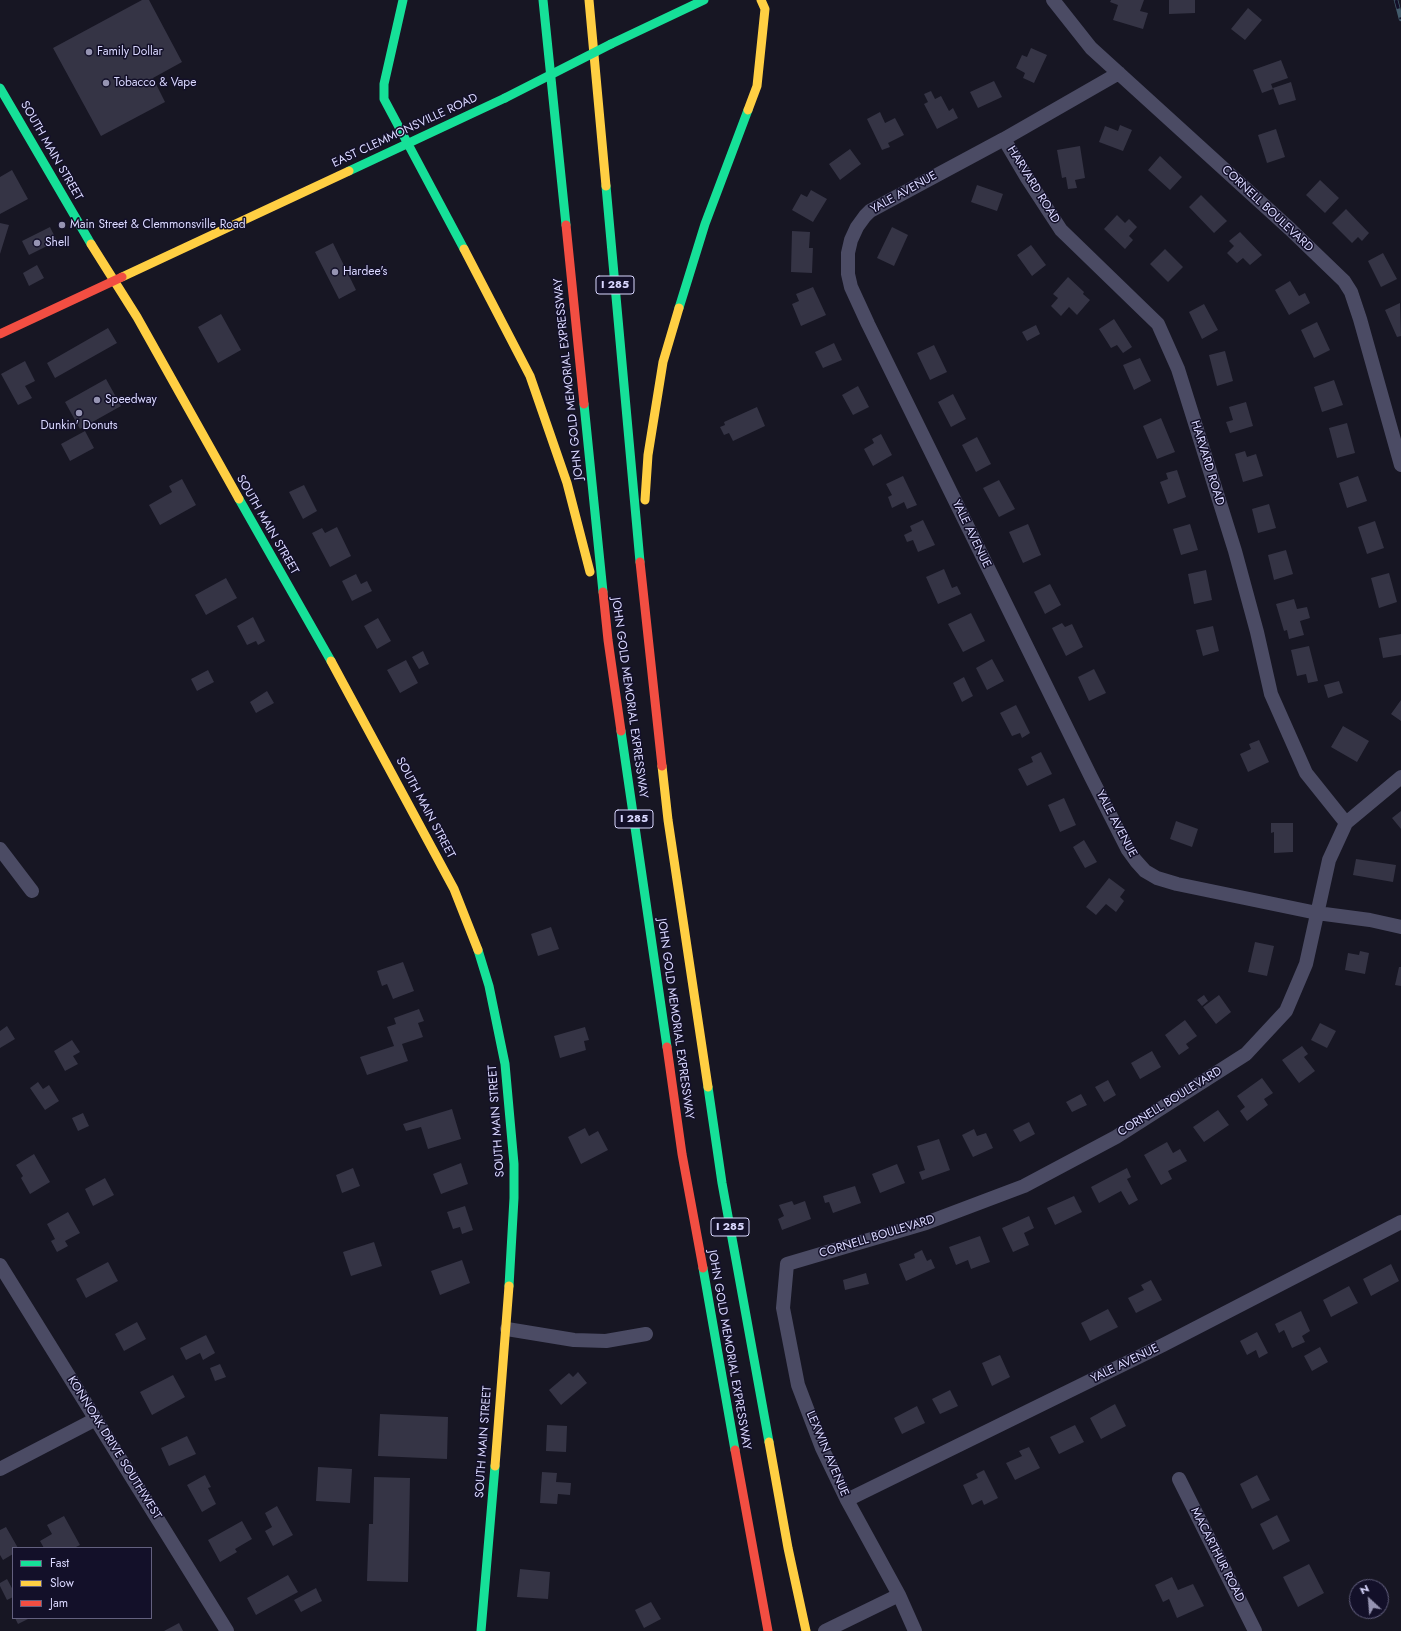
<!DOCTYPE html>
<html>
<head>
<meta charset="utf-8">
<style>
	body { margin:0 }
	#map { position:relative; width:1401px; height:1631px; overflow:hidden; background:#171623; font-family:Jost,sans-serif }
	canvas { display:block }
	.legend { position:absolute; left:12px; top:1547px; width:140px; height:72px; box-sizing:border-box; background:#131029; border:1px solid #63607f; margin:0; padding:5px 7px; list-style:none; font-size:12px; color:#dad8ff }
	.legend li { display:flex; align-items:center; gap:8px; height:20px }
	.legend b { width:20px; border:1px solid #63607f }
	.north { position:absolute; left:1349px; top:1579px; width:40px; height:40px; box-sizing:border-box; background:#131029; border:1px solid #63607f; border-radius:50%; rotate:334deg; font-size:11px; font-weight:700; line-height:16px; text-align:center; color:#dad8ff }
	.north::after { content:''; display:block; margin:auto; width:14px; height:18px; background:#9694b2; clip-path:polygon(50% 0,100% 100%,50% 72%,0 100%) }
</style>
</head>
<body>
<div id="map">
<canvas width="1401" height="1631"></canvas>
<ul class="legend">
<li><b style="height:5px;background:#16e098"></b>Fast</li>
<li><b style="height:5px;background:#ffcf43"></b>Slow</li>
<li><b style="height:5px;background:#f24e42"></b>Jam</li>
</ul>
<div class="north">N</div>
</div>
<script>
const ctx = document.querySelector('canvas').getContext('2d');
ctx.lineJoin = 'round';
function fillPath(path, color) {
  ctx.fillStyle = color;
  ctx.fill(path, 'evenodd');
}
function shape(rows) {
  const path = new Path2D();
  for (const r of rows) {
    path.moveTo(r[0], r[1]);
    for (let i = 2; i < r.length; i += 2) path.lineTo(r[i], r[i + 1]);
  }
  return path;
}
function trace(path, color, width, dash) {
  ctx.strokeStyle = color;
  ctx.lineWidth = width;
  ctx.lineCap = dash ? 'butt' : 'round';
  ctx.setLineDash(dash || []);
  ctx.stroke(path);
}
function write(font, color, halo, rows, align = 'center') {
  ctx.font = font + ' Jost,sans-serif';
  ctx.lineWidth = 3;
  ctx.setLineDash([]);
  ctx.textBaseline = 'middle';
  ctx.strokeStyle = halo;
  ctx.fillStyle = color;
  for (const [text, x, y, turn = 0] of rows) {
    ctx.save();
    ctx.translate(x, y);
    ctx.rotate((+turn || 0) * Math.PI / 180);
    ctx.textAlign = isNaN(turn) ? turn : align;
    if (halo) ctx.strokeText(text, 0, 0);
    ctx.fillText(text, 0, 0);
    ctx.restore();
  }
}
const building = shape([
	[142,0,149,0,182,62,153,78,165,102,101,136,53,48],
	[1111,0,1144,0,1140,11,1148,13,1143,29,1113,20,1118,5,1110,2],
	[1169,0,1195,0,1195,13,1169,14],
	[1248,8,1262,20,1245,40,1231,29],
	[1031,48,1047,55,1034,83,1023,78,1025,73,1016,68,1022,55,1027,57],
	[1281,60,1288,78,1271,84,1273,89,1262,93,1253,70],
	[994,81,1002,97,978,108,970,92],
	[1291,82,1296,100,1279,105,1273,88],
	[931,91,935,99,941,96,949,111,953,108,958,118,937,129,924,104,928,102,924,94],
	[880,112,885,123,895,118,904,135,888,143,890,147,882,150,867,119],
	[1120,125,1132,130,1123,151,1099,142,1105,126,1118,131],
	[1276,129,1285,157,1267,163,1258,135],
	[1080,146,1085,178,1075,180,1077,188,1068,189,1066,177,1062,178,1057,150],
	[850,149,861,164,840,180,829,164],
	[1160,156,1182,177,1170,190,1148,170],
	[12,170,28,199,0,214,0,177],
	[1320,180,1339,198,1325,213,1306,195],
	[977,185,1003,194,997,211,971,202],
	[811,190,827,199,813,222,792,210,801,194,807,197],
	[1201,195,1227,221,1214,233,1189,207],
	[1346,209,1369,233,1362,241,1358,237,1352,243,1332,223],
	[1117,215,1125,223,1129,219,1137,227,1129,236,1133,240,1125,249,1104,229],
	[0,223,9,225,0,254],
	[50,227,57,241,29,255,22,241],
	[892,227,908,235,894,266,877,258],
	[792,231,810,232,809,248,813,248,812,273,791,272],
	[1240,232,1262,255,1250,265,1243,258,1237,263,1227,253,1234,246,1229,241],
	[333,243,356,290,339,299,315,252],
	[1031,245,1046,265,1032,276,1017,255],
	[1165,249,1183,267,1168,282,1150,264],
	[1383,253,1397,279,1381,287,1368,261],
	[37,265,44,278,29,286,23,273],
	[1068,277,1084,292,1083,294,1090,300,1077,315,1069,307,1061,316,1051,306,1058,298,1053,294],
	[1290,281,1299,296,1305,293,1310,303,1289,315,1275,290],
	[813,287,826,315,801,326,792,304,799,301,796,294],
	[1400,303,1401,336,1397,337,1385,310],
	[1204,304,1218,330,1202,339,1189,312],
	[221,314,241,350,218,363,198,327],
	[1114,319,1132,347,1123,353,1117,345,1111,348,1099,329],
	[1317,322,1330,350,1314,358,1301,330],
	[1036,325,1040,334,1027,341,1022,332],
	[108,328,117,343,55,378,47,363],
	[834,343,842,360,823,368,815,352],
	[934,345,947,372,930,380,917,353],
	[1225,351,1233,381,1217,386,1209,355],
	[1140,358,1151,381,1134,390,1123,365],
	[25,361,35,381,25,386,32,398,18,405,1,374],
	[106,379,121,406,80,429,65,402],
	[1334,380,1343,405,1322,412,1314,387],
	[858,386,869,407,853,415,842,395],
	[953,394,966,419,951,427,938,402],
	[1246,402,1253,426,1230,433,1226,422,1233,420,1229,407],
	[757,407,765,426,733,441,729,433,724,435,720,427,725,425,724,422],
	[1161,418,1175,452,1157,459,1143,426],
	[1347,423,1355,453,1337,458,1329,428],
	[85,431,94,448,70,461,61,444],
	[881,434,892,455,873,466,864,449,874,443,872,439],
	[977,437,991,464,976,472,962,445],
	[1245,451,1247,457,1256,454,1263,476,1243,482,1235,454],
	[1177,470,1186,497,1168,504,1160,482,1168,479,1166,473],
	[903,476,917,505,907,509,904,502,892,508,888,497,892,495,886,484],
	[1358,476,1367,501,1347,508,1339,483],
	[182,479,196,505,160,525,149,505,172,492,169,486],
	[999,480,1015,509,999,517,983,488],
	[304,485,317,511,303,519,289,492],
	[1269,504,1276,528,1258,533,1252,509],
	[923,520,935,545,918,552,913,540,907,542,904,535,912,531,910,526],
	[1375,521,1384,548,1367,554,1358,527],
	[1028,524,1041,555,1023,563,1009,532],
	[1190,524,1198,550,1181,555,1173,529],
	[337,527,351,556,330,567,312,533,322,528,325,533],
	[1286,550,1293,574,1274,580,1268,555],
	[944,569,952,588,957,586,961,594,938,604,926,577],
	[1206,570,1212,600,1194,604,1188,574],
	[1389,573,1397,602,1379,608,1371,578],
	[356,574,361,584,367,581,372,591,352,601,342,581],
	[226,578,237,598,206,615,195,595],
	[1050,584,1061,605,1045,614,1034,592],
	[1294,599,1297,609,1307,607,1310,618,1300,621,1304,635,1289,639,1287,630,1284,631,1276,604],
	[971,613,985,641,963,652,948,624],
	[253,617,265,641,258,645,256,641,247,645,237,626],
	[378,618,391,641,377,649,364,626],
	[1062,623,1065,627,1072,624,1083,647,1066,656,1052,628],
	[1213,626,1219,651,1203,656,1196,630],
	[1401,634,1401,655,1383,658,1379,638],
	[1309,646,1318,681,1308,683,1306,674,1297,676,1291,650],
	[423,651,429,664,419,669,412,657],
	[992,659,1004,681,987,690,976,668],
	[406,660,418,683,400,693,387,670],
	[1094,669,1106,693,1089,701,1078,677],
	[208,670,214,682,197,691,191,679],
	[964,677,973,696,962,702,953,683],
	[1339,681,1343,693,1328,698,1324,685],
	[267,691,274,703,256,713,250,702],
	[1401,700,1401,721,1391,714],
	[1016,705,1030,733,1022,738,1020,733,1012,736,1000,713],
	[1343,726,1369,741,1357,762,1331,747],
	[1259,740,1269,762,1248,772,1240,754,1251,749,1249,744],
	[1041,752,1052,774,1027,786,1018,769,1033,762,1031,757],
	[1064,798,1076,825,1060,832,1048,805],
	[1401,811,1401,829,1392,818],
	[1176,821,1198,829,1192,847,1170,839],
	[1271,823,1293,823,1293,852,1274,853,1274,832,1271,833],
	[1084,840,1097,862,1085,868,1073,847],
	[1356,859,1396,865,1393,882,1353,875],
	[1109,878,1125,890,1120,897,1124,901,1116,912,1106,904,1096,915,1086,907],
	[551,927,559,949,538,956,531,934],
	[1255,942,1274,946,1267,976,1248,972],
	[1360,951,1369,953,1365,974,1345,970,1348,953,1359,955],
	[403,962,414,991,393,999,387,984,382,986,377,971],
	[1399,967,1401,967,1401,986,1395,985],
	[1204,995,1208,1001,1202,1006,1197,1000],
	[1219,995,1231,1012,1216,1024,1203,1007],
	[419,1009,424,1021,418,1023,423,1037,402,1044,408,1061,367,1075,360,1057,394,1046,387,1027,396,1024,394,1018],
	[1185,1020,1197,1036,1186,1044,1189,1048,1179,1055,1165,1035],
	[1320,1023,1336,1031,1327,1048,1311,1040],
	[7,1026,15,1039,0,1048,0,1031],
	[585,1027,589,1040,584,1041,586,1050,560,1058,554,1036],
	[72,1040,80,1052,73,1056,78,1064,65,1071,54,1051],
	[1302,1046,1308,1054,1304,1057,1315,1071,1299,1083,1282,1060],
	[1152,1051,1161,1067,1140,1079,1131,1063],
	[1262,1078,1273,1093,1264,1099,1268,1105,1247,1121,1240,1111,1245,1107,1237,1096],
	[1108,1080,1116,1095,1104,1102,1095,1087],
	[38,1082,43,1089,49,1085,59,1101,45,1110,30,1088],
	[1081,1094,1087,1105,1072,1112,1066,1102],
	[452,1109,461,1139,428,1149,421,1127,406,1131,403,1124],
	[1218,1110,1229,1125,1204,1142,1193,1127],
	[83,1113,89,1126,78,1131,72,1118],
	[1029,1122,1035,1134,1020,1142,1013,1130],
	[585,1128,589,1136,598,1131,608,1150,581,1164,568,1137],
	[974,1129,977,1136,986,1133,993,1148,973,1157,962,1135],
	[939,1139,950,1170,922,1180,919,1172,925,1170,917,1146],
	[1167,1142,1173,1153,1180,1149,1187,1161,1168,1171,1172,1179,1161,1185,1144,1155],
	[34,1154,50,1182,30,1194,21,1178,23,1176,16,1165],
	[461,1163,468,1184,441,1194,433,1174],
	[897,1164,905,1183,880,1193,872,1174],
	[353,1168,360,1186,342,1193,336,1175],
	[1127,1168,1131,1177,1127,1179,1138,1200,1129,1205,1121,1191,1099,1203,1091,1187],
	[105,1178,114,1195,93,1206,85,1189],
	[855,1186,861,1203,833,1213,829,1202,825,1203,823,1196],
	[1074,1196,1082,1212,1055,1225,1047,1208],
	[792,1201,794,1205,805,1201,811,1219,782,1230,778,1219,784,1216,779,1205],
	[465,1206,473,1230,462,1234,460,1227,453,1229,447,1212],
	[68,1212,80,1233,65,1241,68,1246,57,1252,51,1241,55,1239,47,1224],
	[1029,1216,1034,1228,1024,1233,1029,1245,1013,1252,1002,1228],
	[980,1236,990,1262,971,1269,968,1260,956,1265,949,1247],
	[374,1242,382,1266,351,1276,343,1252],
	[922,1250,927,1261,931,1259,935,1268,906,1281,899,1264,915,1258,914,1254],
	[462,1260,470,1283,440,1295,431,1271],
	[108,1262,118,1281,86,1298,76,1279],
	[1391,1264,1399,1281,1371,1296,1363,1279],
	[866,1273,869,1284,845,1290,843,1280],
	[1151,1280,1162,1300,1136,1313,1128,1298,1144,1290,1141,1285],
	[1349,1286,1358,1303,1331,1317,1323,1300],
	[1108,1309,1118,1327,1090,1341,1081,1323],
	[1301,1311,1310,1331,1302,1336,1305,1342,1292,1348,1284,1330,1279,1333,1275,1324],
	[137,1322,146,1339,124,1351,115,1334],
	[1257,1332,1268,1353,1259,1358,1256,1350,1247,1355,1240,1341],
	[206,1335,215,1353,203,1360,200,1353,186,1360,180,1348],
	[1320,1347,1328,1362,1312,1371,1304,1356],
	[1000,1355,1010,1377,992,1386,982,1363],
	[220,1364,226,1377,215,1381,210,1368],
	[578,1372,587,1383,561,1405,549,1390,569,1373,573,1377],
	[173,1375,185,1397,152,1415,140,1392],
	[950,1390,958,1406,940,1414,932,1399],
	[1115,1404,1126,1426,1101,1439,1090,1418],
	[917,1406,925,1423,902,1434,894,1418],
	[380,1414,448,1417,447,1459,378,1456],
	[547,1425,567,1426,566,1452,546,1451],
	[1075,1425,1084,1442,1059,1454,1050,1437],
	[187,1436,196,1454,169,1466,161,1448],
	[1029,1447,1040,1468,1015,1480,1006,1463,1022,1456,1019,1451],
	[318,1467,352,1469,350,1503,316,1501],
	[984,1470,998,1498,984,1505,982,1500,972,1505,963,1485,978,1478,976,1474],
	[542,1472,557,1473,556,1482,571,1483,570,1495,558,1494,557,1504,540,1503],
	[205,1475,211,1487,208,1488,216,1504,202,1512,187,1485],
	[1257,1475,1270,1500,1252,1509,1240,1484],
	[374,1477,410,1478,408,1582,367,1581,369,1524,373,1524],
	[277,1506,293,1535,273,1546,265,1531,272,1527,265,1513],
	[1277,1515,1290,1541,1273,1550,1260,1524],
	[64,1516,80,1545,74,1548,44,1548,40,1541,52,1534,47,1525],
	[242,1521,252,1539,235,1549,237,1552,220,1562,208,1540],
	[6,1527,18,1548,13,1548,13,1554,3,1560,0,1555,0,1530],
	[1309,1564,1324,1593,1298,1607,1283,1577],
	[520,1569,550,1572,548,1599,517,1597],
	[288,1575,298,1592,256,1615,247,1598],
	[1172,1577,1178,1590,1193,1584,1204,1606,1177,1618,1169,1599,1163,1602,1155,1585],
	[7,1579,13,1590,13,1597,7,1600,0,1586,0,1583],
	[316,1588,322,1601,301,1612,294,1600],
	[651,1602,661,1619,644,1628,635,1610],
	[15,1618,30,1618,18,1624],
	[179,1623,183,1631,164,1631]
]);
const street = shape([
	[1053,0,1091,48,1290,229,1344,281,1351,292,1360,319,1401,465],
	[1119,73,1004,139,870,211,865,216,857,227,851,240,848,253,848,274,851,287,868,324,1091,777,1128,850,1136,861,1145,871,1157,878,1177,884,1317,913,1370,920,1401,927],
	[1004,139,1027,178,1061,230,1158,324,1178,369,1235,551,1257,632,1271,694,1306,773,1346,823],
	[0,849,32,891],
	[0,1265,227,1631],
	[507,1329,574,1340,606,1341,646,1334],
	[0,1469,96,1419],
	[1179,1479,1255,1631],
	[847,1500,1163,1345,1401,1222],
	[825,1631,899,1595],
	[915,1631,899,1595,847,1500,822,1448,798,1385,783,1308,787,1264,926,1223,1024,1186,1116,1137,1246,1054,1286,1011,1306,964,1329,860,1346,823,1401,777]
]);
const fast = shape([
	[403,0,384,84,384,99,464,249],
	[543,0,566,225],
	[611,44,704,0],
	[0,88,91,244],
	[349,171,505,98],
	[606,186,640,562],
	[679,308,705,224,748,110],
	[584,404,603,592],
	[239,499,331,661],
	[621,731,667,1047],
	[478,950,489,986,505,1064,514,1164,514,1198,509,1286],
	[708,1087,722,1183,769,1442],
	[703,1268,735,1450],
	[481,1631,495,1466]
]);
const slow = shape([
	[589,0,606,186],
	[748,110,757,86,765,9,761,0],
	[91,244,137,317,239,499],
	[464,249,530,376,567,483,590,572],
	[122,277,349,171],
	[645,500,648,455,663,362,679,308],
	[331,661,454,889,478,950],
	[662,766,668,820,708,1087],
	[769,1442,788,1548,806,1631],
	[495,1466,509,1286]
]);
const jam = shape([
	[566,225,584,404],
	[0,334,122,277],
	[640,562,662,766],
	[603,592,608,640,621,731],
	[667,1047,682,1154,703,1268],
	[735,1450,768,1631]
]);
const rail = shape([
	[1396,0,1401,19]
]);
const fastBridge = shape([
	[505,98,611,44]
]);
const markers = [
	[89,52,4,"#9694b2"],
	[106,83,4,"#9694b2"],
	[62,225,4,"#9694b2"],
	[37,243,4,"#9694b2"],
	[335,272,4,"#9694b2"],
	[97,400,4,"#9694b2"],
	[79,413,4,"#9694b2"]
];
const shields = [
	[615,285,38],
	[634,819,38],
	[730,1227,38]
];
const shieldNames = [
	["I 285",615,285],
	["I 285",634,819],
	["I 285",730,1227]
];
const poiNames = [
	["Family Dollar",97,52],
	["Tobacco & Vape",114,83],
	["Main Street & Clemmonsville Road",70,225],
	["Shell",45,243],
	["Hardee's",343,272],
	["Speedway",105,400],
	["Dunkin' Donuts",79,426,"center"]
];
const streetNames = [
	["EAST CLEMMONSVILLE ROAD",405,131,-25],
	["SOUTH MAIN STREET",51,151,60],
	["HARVARD ROAD",1033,185,58],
	["YALE AVENUE",904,193,-29],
	["CORNELL BOULEVARD",1267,209,43],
	["JOHN GOLD MEMORIAL EXPRESSWAY",569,379,-96],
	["HARVARD ROAD",1207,463,73],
	["SOUTH MAIN STREET",267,525,60],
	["YALE AVENUE",971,534,64],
	["JOHN GOLD MEMORIAL EXPRESSWAY",629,698,82],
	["SOUTH MAIN STREET",425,808,62],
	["YALE AVENUE",1116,824,62],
	["JOHN GOLD MEMORIAL EXPRESSWAY",675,1019,82],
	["CORNELL BOULEVARD",1170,1102,-32],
	["SOUTH MAIN STREET",497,1121,-94],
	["CORNELL BOULEVARD",877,1237,-17],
	["JOHN GOLD MEMORIAL EXPRESSWAY",729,1350,80],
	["YALE AVENUE",1125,1364,-26],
	["SOUTH MAIN STREET",484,1442,-86],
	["KONNOAK DRIVE SOUTHWEST",114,1448,58],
	["LEXWIN AVENUE",827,1454,67],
	["MACARTHUR ROAD",1217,1555,63]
];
fillPath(building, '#353445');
trace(street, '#4b4b64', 14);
trace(fast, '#16e098', 9);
trace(slow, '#ffcf43', 9);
trace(jam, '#f24e42', 9);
trace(rail, '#435c6c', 4.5);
trace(rail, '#131029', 3, [9]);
trace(fastBridge, '#16e098', 9);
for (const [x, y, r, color] of markers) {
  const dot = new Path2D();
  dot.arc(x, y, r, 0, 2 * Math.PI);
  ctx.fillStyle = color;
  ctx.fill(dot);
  trace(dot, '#131029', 1.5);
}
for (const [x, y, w] of shields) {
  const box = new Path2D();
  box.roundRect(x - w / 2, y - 9, w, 18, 3);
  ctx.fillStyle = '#131029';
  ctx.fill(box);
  trace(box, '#dad8ff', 1);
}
write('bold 11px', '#dad8ff', null, shieldNames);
write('12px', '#dad8ff', '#131029', poiNames, 'left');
write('12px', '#dad8ff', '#131029', streetNames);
</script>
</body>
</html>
